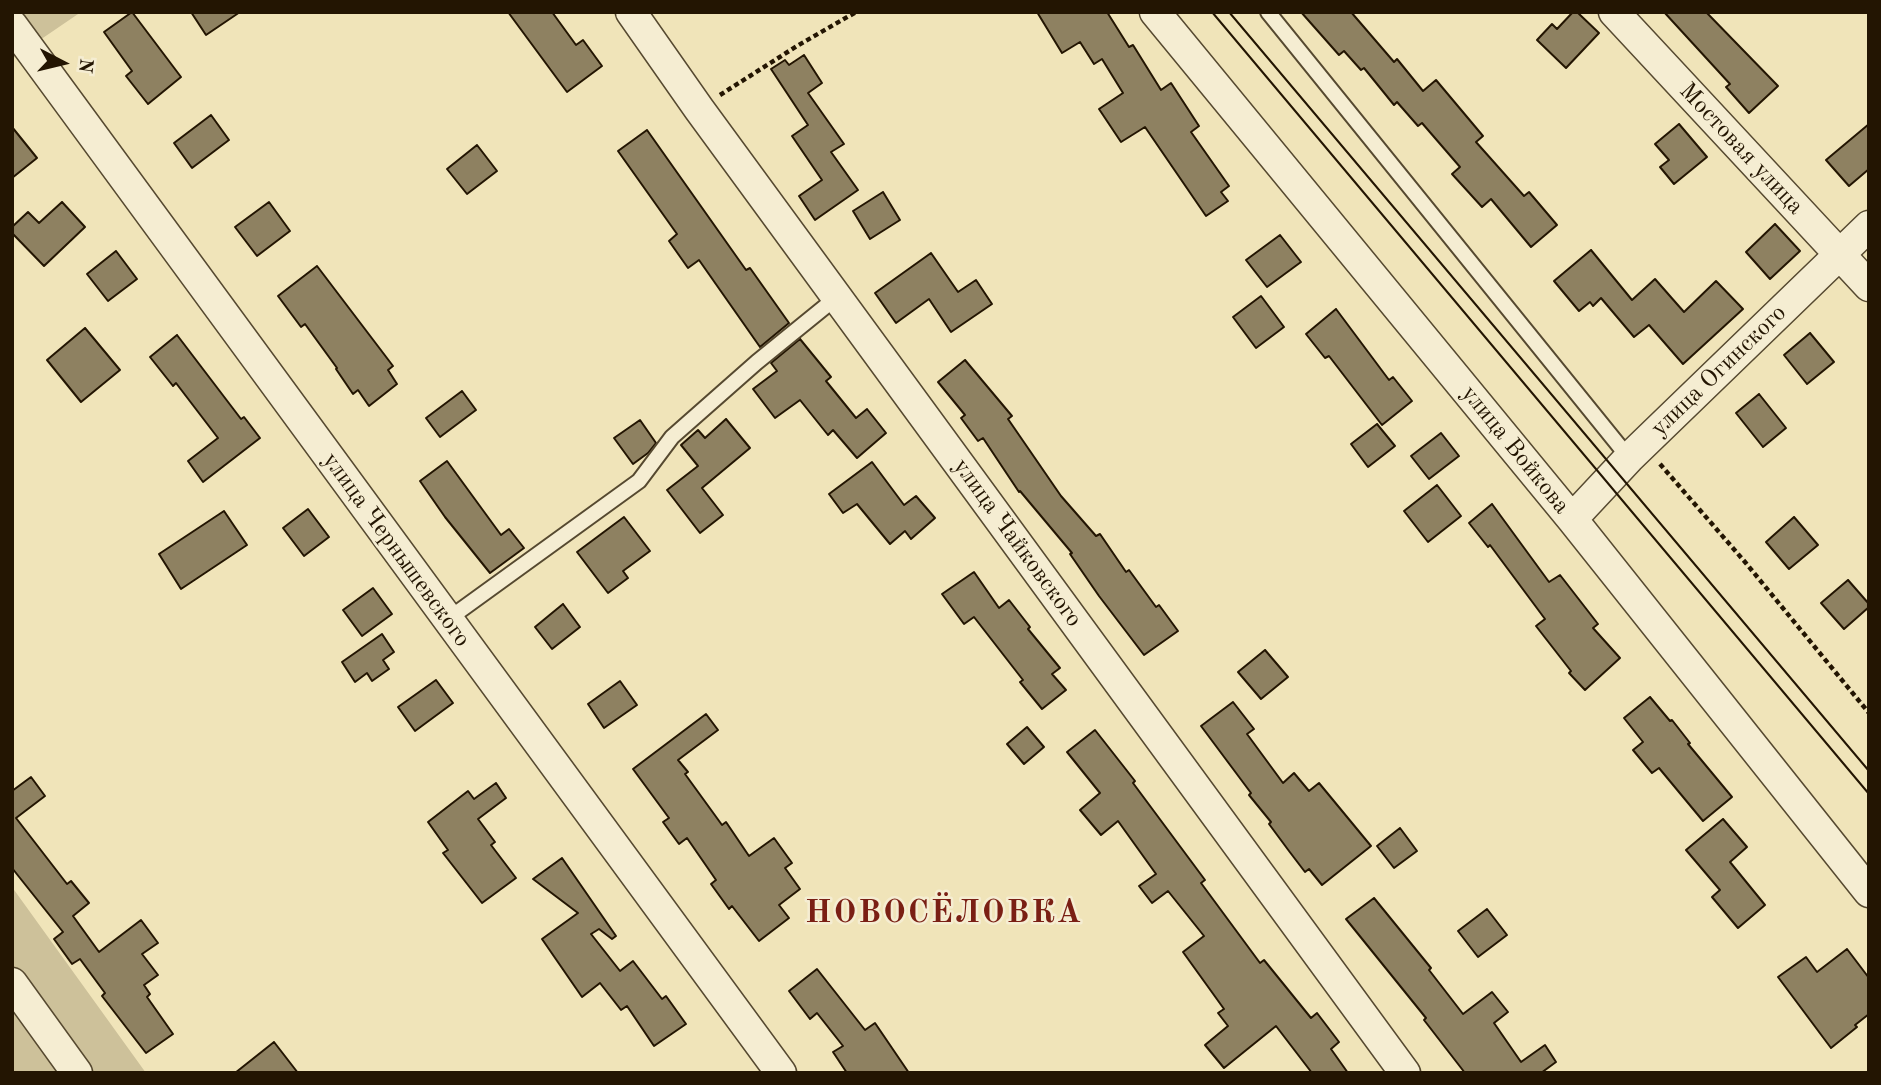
<!DOCTYPE html>
<html>
<head>
<meta charset="utf-8">
<style>
	body { margin:0 }
	#map { position:relative; width:1881px; height:1085px; overflow:hidden; background:#f0e4b9; font-family:"Old Standard TT",serif }
	canvas { display:block }
	.frame { position:absolute; inset:0; border:14px solid #231502; pointer-events:none }
	.north { position:absolute; left:28px; top:28px; width:70px; height:70px; -webkit-text-stroke:5px #f5edd2; paint-order:stroke; rotate:97deg; font-size:19px; font-weight:700; line-height:28px; text-align:center; color:#231502 }
	.north::after { content:''; display:block; margin:auto; width:24px; height:32px; background:#231502; clip-path:polygon(50% 0,100% 100%,50% 72%,0 100%) }
</style>
</head>
<body>
<div id="map">
<canvas width="1881" height="1085"></canvas>
<div class="frame"></div>
<div class="north">N</div>
</div>
<script>
const ctx = document.querySelector('canvas').getContext('2d');
ctx.lineJoin = 'round';
function fillPath(path, color) {
  ctx.fillStyle = color;
  ctx.fill(path, 'evenodd');
}
function shape(rows) {
  const path = new Path2D();
  for (const r of rows) {
    path.moveTo(r[0], r[1]);
    for (let i = 2; i < r.length; i += 2) path.lineTo(r[i], r[i + 1]);
  }
  return path;
}
function trace(path, color, width, dash) {
  ctx.strokeStyle = color;
  ctx.lineWidth = width;
  ctx.lineCap = dash ? 'butt' : 'round';
  ctx.setLineDash(dash || []);
  ctx.stroke(path);
}
function write(font, color, halo, rows, align = 'center') {
  ctx.font = font + ' "Old Standard TT",serif';
  ctx.lineWidth = 5;
  ctx.setLineDash([]);
  ctx.textBaseline = 'middle';
  ctx.strokeStyle = halo;
  ctx.fillStyle = color;
  for (const [text, x, y, turn = 0] of rows) {
    ctx.save();
    ctx.translate(x, y);
    ctx.rotate((+turn || 0) * Math.PI / 180);
    ctx.textAlign = isNaN(turn) ? turn : align;
    if (halo) ctx.strokeText(text, 0, 0);
    ctx.fillText(text, 0, 0);
    ctx.restore();
  }
}
const green = shape([
	[12,12,81,12,12,59],
	[12,887,146,1073,12,1072]
]);
const building = shape([
	[132,12,181,77,148,104,126,76,132,71,104,32,132,12],
	[191,12,240,12,206,35,191,12],
	[508,12,552,12,576,45,583,40,602,66,567,92,508,12],
	[1037,12,1107,12,1129,47,1133,45,1161,90,1171,83,1199,126,1191,132,1229,186,1221,192,1228,201,1206,216,1145,127,1121,142,1099,109,1123,93,1102,59,1094,64,1080,42,1062,53,1037,12],
	[1301,12,1351,12,1394,62,1397,59,1423,91,1436,80,1483,136,1476,142,1524,196,1529,192,1557,225,1531,247,1491,199,1482,207,1452,174,1460,167,1422,123,1418,126,1397,102,1394,105,1364,68,1361,70,1344,51,1339,55,1301,12],
	[1573,12,1577,12,1599,33,1566,68,1537,40,1552,24,1557,29,1573,12],
	[1664,12,1706,12,1778,86,1749,113,1726,87,1730,84,1664,12],
	[804,55,822,83,808,93,844,144,831,152,858,190,815,220,799,196,822,180,792,136,808,125,771,69,785,60,789,65,804,55],
	[211,115,229,140,192,168,174,143,211,115],
	[1679,124,1707,157,1674,184,1660,167,1669,160,1655,144,1679,124],
	[1869,124,1869,169,1849,186,1826,160,1869,124],
	[12,127,37,158,12,178,12,127],
	[647,130,746,270,750,268,789,323,760,347,699,260,688,268,669,241,677,234,618,151,647,130],
	[477,145,497,171,467,194,447,169,477,145],
	[883,192,900,220,870,239,853,211,883,192],
	[62,202,85,227,44,266,12,233,12,227,28,212,39,223,62,202],
	[269,202,290,231,257,256,235,227,269,202],
	[1775,224,1800,251,1770,279,1746,252,1775,224],
	[1280,235,1301,262,1267,287,1246,260,1280,235],
	[1591,250,1632,300,1655,279,1684,312,1716,281,1743,309,1683,364,1649,325,1634,337,1601,298,1593,306,1590,302,1579,311,1554,281,1591,250],
	[116,251,137,279,108,301,87,274,116,251],
	[931,253,958,292,976,280,992,304,951,332,929,299,896,323,875,293,931,253],
	[317,266,393,366,388,370,397,384,369,406,358,390,353,394,336,369,337,368,305,324,301,327,278,296,317,266],
	[1261,296,1284,327,1256,348,1233,317,1261,296],
	[1336,309,1389,380,1393,377,1412,401,1382,425,1329,356,1325,358,1306,334,1336,309],
	[85,328,120,370,81,402,47,360,85,328],
	[1810,333,1834,362,1807,384,1784,355,1810,333],
	[177,335,241,419,244,417,260,438,203,482,188,461,218,438,176,383,173,386,150,357,177,335],
	[800,339,831,377,826,381,856,418,867,409,886,433,857,458,833,430,828,435,800,400,775,418,753,389,777,371,771,363,800,339],
	[965,360,1012,416,1008,419,1061,496,1096,536,1100,534,1126,572,1129,570,1156,607,1159,605,1178,631,1144,655,1099,596,1070,554,1072,553,1020,491,1019,492,983,438,978,441,961,418,965,415,938,382,965,360],
	[462,391,476,410,440,437,426,418,462,391],
	[1759,394,1786,428,1763,447,1736,413,1759,394],
	[726,419,750,448,702,488,723,515,700,533,667,490,698,466,681,445,698,430,705,438,726,419],
	[640,420,656,443,648,453,633,464,614,438,640,420],
	[1377,424,1395,446,1368,467,1351,444,1377,424],
	[1441,433,1459,456,1429,479,1411,456,1441,433],
	[447,461,501,535,509,529,524,548,490,573,445,517,420,481,447,461],
	[872,462,904,505,916,496,935,518,911,539,905,531,890,544,857,504,843,513,829,494,872,462],
	[1437,485,1461,516,1428,542,1404,511,1437,485],
	[1492,504,1549,582,1560,575,1598,624,1593,628,1620,658,1585,690,1569,673,1571,671,1536,626,1545,619,1490,545,1488,547,1469,523,1492,504],
	[308,509,329,537,304,556,283,528,308,509],
	[224,511,247,545,181,589,159,554,224,511],
	[624,517,650,551,623,571,628,578,608,593,577,552,624,517],
	[1794,517,1818,545,1789,569,1766,542,1794,517],
	[974,572,999,608,1009,600,1030,627,1028,629,1060,668,1052,674,1066,690,1042,709,1020,682,1023,680,974,617,964,624,942,594,974,572],
	[1848,580,1869,604,1869,607,1844,629,1821,603,1848,580],
	[373,588,392,614,362,636,343,610,373,588],
	[563,604,580,627,552,649,535,627,563,604],
	[382,634,394,652,383,660,389,669,372,681,367,673,355,682,342,662,382,634],
	[1265,650,1288,677,1261,699,1238,672,1265,650],
	[436,680,453,703,415,731,398,707,436,680],
	[620,681,637,705,604,728,588,704,620,681],
	[1650,697,1670,721,1672,720,1690,743,1688,744,1732,797,1703,821,1659,768,1652,773,1633,750,1643,742,1624,718,1650,697],
	[1233,702,1254,729,1247,734,1283,783,1294,773,1309,791,1319,783,1371,846,1322,885,1309,869,1305,872,1289,851,1269,824,1271,822,1249,795,1251,793,1201,726,1233,702],
	[706,714,718,730,678,760,688,772,685,774,722,825,726,822,749,856,774,838,792,863,785,868,800,889,779,905,789,918,759,941,732,906,729,909,711,884,716,880,687,838,679,844,663,822,669,818,633,769,706,714],
	[1027,727,1044,747,1024,764,1007,744,1027,727],
	[1095,730,1135,781,1133,783,1205,880,1201,883,1260,963,1264,960,1311,1018,1317,1013,1339,1042,1331,1049,1348,1073,1312,1073,1276,1026,1224,1068,1205,1045,1228,1026,1218,1013,1224,1009,1183,952,1204,936,1168,891,1152,903,1139,886,1156,874,1118,821,1101,835,1080,810,1100,793,1067,752,1095,730],
	[31,777,45,796,16,818,67,884,71,881,89,903,73,916,99,952,141,920,158,943,142,954,158,975,144,985,150,994,147,997,173,1034,146,1053,102,996,105,993,80,959,72,964,54,939,63,932,12,868,12,791,31,777],
	[496,783,506,798,478,819,495,842,491,845,516,878,482,903,443,853,448,850,428,822,468,791,474,799,496,783],
	[1723,819,1747,847,1730,862,1765,905,1738,928,1712,897,1720,890,1686,850,1723,819],
	[1400,828,1417,851,1394,868,1377,846,1400,828],
	[562,858,616,936,612,939,599,929,591,934,620,971,633,961,662,999,666,996,686,1024,654,1046,627,1006,621,1010,600,983,582,997,542,939,578,913,533,879,562,858],
	[1374,898,1431,968,1429,970,1463,1014,1492,992,1508,1012,1494,1023,1521,1062,1545,1045,1556,1062,1541,1073,1465,1073,1424,1020,1426,1018,1346,919,1374,898],
	[1487,909,1507,935,1478,957,1458,931,1487,909],
	[1847,949,1869,978,1869,1014,1855,1025,1857,1027,1831,1048,1778,977,1806,957,1817,972,1847,949],
	[817,969,865,1030,875,1023,909,1073,847,1073,833,1052,843,1046,817,1013,810,1019,789,991,817,969],
	[274,1042,298,1073,235,1073,274,1042]
]);
const path = shape([
	[720,95,797,46,856,12],
	[1660,464,1745,562,1869,713]
]);
const service = shape([
	[1268,12,1629,458],
	[447,620,639,481,672,437,757,362,837,297]
]);
const minor = shape([
	[631,12,699,109,1405,1073],
	[1155,12,1572,519,1869,892],
	[1614,12,1869,286],
	[12,25,781,1073],
	[1572,519,1629,458,1869,226],
	[12,983,77,1073]
]);
const tram = shape([
	[1212,12,1869,794],
	[1229,12,1869,771]
]);
const streetNames = [
	["Мостовая улица",1741,149,47],
	["улица Огинского",1719,371,-44],
	["улица Войкова",1515,450,51],
	["улица Чайковского",1017,543,54],
	["улица Чернышевского",396,550,54]
];
const districtNames = [
	["НОВОСЁЛОВКА",944,914]
];
fillPath(green, '#cdc19a');
fillPath(building, '#8e8161');
trace(building, '#231502', 2);
trace(service, '#564930', 18);
trace(minor, '#564930', 33);
trace(path, '#231502', 4.5, [5, 3.5]);
trace(service, '#f5edd2', 14);
trace(minor, '#f5edd2', 30);
trace(tram, '#231502', 2);
write('24px', '#231502', '#f5edd2', streetNames);
ctx.letterSpacing = '2px';
write('bold 32px', '#7a1f14', '#f5edd2', districtNames);
ctx.letterSpacing = '0px';
</script>
</body>
</html>
